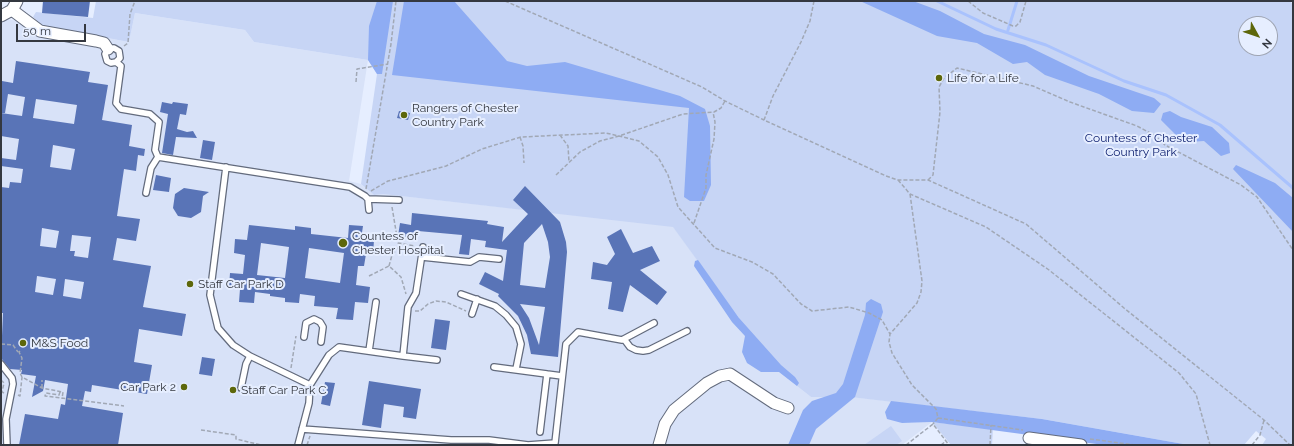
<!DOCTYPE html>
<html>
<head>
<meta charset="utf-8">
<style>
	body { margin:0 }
	#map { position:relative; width:1294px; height:446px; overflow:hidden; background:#e6eeff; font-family:Raleway,sans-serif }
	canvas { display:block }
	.frame { position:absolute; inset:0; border:2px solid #343840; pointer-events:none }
	.north { position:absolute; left:1238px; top:16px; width:40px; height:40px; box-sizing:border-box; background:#e6eeff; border:1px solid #9fa5b3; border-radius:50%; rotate:130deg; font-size:11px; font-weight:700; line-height:16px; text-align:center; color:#343840 }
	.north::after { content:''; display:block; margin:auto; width:14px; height:18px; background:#5d670b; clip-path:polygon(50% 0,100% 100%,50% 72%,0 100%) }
	.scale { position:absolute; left:16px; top:24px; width:70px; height:18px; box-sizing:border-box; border:2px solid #343840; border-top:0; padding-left:5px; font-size:12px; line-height:14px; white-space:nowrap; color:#343840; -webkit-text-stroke:3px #e6eeff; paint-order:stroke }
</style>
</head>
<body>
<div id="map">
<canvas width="1294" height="446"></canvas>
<div class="frame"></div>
<div class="north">N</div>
<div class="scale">50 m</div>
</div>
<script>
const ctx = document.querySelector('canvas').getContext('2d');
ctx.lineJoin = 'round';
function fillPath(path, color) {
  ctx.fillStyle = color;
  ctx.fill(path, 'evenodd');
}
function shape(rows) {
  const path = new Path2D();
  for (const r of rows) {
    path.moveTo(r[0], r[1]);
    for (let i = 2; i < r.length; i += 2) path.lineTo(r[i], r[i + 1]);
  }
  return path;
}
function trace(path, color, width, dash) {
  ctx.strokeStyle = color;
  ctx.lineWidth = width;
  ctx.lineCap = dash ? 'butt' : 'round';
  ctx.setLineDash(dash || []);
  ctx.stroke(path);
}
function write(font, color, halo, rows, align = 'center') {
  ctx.font = font + ' Raleway,sans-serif';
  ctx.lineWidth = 4;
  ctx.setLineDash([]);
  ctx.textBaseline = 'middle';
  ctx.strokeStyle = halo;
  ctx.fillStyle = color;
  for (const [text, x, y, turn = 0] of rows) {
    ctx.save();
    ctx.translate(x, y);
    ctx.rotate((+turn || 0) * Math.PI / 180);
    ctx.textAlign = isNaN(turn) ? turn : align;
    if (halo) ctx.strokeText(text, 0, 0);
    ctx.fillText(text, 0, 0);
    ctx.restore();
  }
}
const built = shape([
	[135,13,245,30,254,42,368,60,349,181,361,184,374,195,383,194,673,226,739,318,732,322,779,372,811,397,850,397,891,401,885,412,902,423,932,422,902,445,1,445,1,18,129,42]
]);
const green = shape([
	[96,1,1290,1,1293,5,1293,445,1262,445,1266,439,1256,431,1244,445,1189,445,1042,419,850,397,811,397,779,372,732,322,739,318,673,227,383,194,374,195,361,184,377,74,368,60,254,42,245,30,135,13,129,42,43,26,33,17,36,12,93,18],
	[1246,24,1270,24,1270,48,1246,48],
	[932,422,993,429,992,445,951,445],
	[891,426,902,441,896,445,864,445]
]);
const forest = shape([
	[377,1,393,1,382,74,377,74,368,60,369,26],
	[404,1,454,1,507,61,527,66,565,62,680,96,705,109,710,126,711,185,704,201,690,201,684,197,689,108,392,75],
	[860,1,913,1,940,11,984,34,1025,45,1089,76,1154,98,1161,104,1154,113,1132,111,1099,94,1045,75,1027,62,1013,64,977,43,937,36],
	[1170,111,1181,117,1212,127,1229,143,1230,153,1221,156,1204,141,1189,142,1176,135,1161,120,1163,113],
	[1236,165,1275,183,1293,198,1293,232,1233,169],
	[698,260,739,318,781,365,795,377,799,383,797,386,779,372,761,372,747,363,742,352,745,336,732,322,694,266,695,261],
	[871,299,881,304,883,312,855,397,816,429,809,445,788,445,803,410,812,401,836,393,843,384,865,315,866,303],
	[891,401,1042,419,1189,445,1104,445,932,422,902,423,887,419,885,412]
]);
const stream = shape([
	[937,1,996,29,1046,45,1124,81,1166,95,1220,125,1293,188],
	[1008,30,1017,1]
]);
const building = shape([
	[43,1,90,1,88,17,42,13],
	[16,61,90,72,88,82,108,85,102,120,132,125,129,146,145,149,144,156,138,155,136,171,124,169,117,216,140,219,136,241,117,238,113,260,151,266,143,307,186,314,182,336,139,329,134,362,152,365,147,394,92,385,91,392,85,391,82,406,123,413,118,445,19,445,25,414,58,419,61,404,65,405,68,384,45,380,43,391,32,397,36,376,21,374,22,370,10,369,1,358,3,313,1,313,1,187,9,188,10,182,21,183,23,169,1,166,1,158,16,160,19,139,1,136,1,113,22,116,25,97,8,94,5,113,1,113,1,88,2,81,13,83],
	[36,99,77,105,74,124,33,118],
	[53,145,75,149,71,170,50,167],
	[42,228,59,231,56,248,40,246],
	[72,235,91,237,88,258,74,256,75,251,70,251],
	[37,276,56,279,53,295,35,292],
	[65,279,84,282,81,299,63,296],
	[162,102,172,104,173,102,188,104,186,115,180,114,177,129,187,132,193,131,197,138,176,137,173,155,162,153,168,114,160,112],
	[399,111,410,113,408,120,397,118],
	[203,140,215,142,212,160,200,158],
	[156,175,171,178,169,192,153,190],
	[525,186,560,222,566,242,567,252,558,357,531,354,527,335,518,316,498,296,499,294,479,284,485,272,503,281,507,250,485,247,486,241,471,239,469,255,459,254,462,235,418,231,417,238,398,236,400,223,411,225,412,213,488,221,487,224,504,227,502,242,528,214,513,200],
	[542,224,548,242,550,257,545,288,520,285,524,243],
	[520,304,545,307,539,345,529,318],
	[184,188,209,192,203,196,201,212,191,218,178,216,173,208,175,194],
	[249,225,295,230,295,226,311,228,311,234,348,238,349,225,363,226,361,239,374,240,373,255,366,254,364,266,358,266,356,285,370,287,368,303,355,302,353,320,336,319,338,308,314,306,315,296,300,294,299,303,285,302,285,298,270,296,270,294,255,292,254,303,239,302,240,289,229,287,230,273,243,274,245,255,234,253,235,239,247,240],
	[261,243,289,247,285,278,257,275],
	[309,248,344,253,340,283,305,278],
	[621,229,633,253,652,246,660,261,640,270,667,292,657,305,630,285,623,312,608,309,612,282,591,279,593,262,607,265,615,254,607,237],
	[435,319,450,321,446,350,431,348],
	[202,357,215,359,212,376,199,374],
	[369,381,421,389,416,419,403,417,404,407,384,404,381,428,362,425],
	[325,382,335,383,330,406,321,404]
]);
const path = shape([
	[505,1,702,87,725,101,764,120],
	[814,1,810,21,801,42,773,96,764,120,886,176,898,180,928,180,1026,224,1124,308,1264,420,1290,445],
	[968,1,983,13,1013,26,1016,26,1020,22,1026,1],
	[124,46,128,43,130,14,135,1],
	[356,82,357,69,388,64],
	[560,135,568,146,569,162],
	[520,137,523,146,524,163],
	[556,175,580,152,600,141,619,136,683,114,714,112,721,108,725,101],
	[898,180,910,194,986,227,1049,270,1179,373,1196,394,1210,445],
	[928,180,933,175,940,112,939,87,944,78,957,68,1033,86,1070,102,1137,126,1154,135,1165,145,1241,185,1257,197,1293,250],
	[366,189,391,44,396,1],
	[371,191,388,181,446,166,482,149,521,137,606,133,619,136,639,141,658,157,668,175,678,207,715,248,752,262,773,274,801,304,812,311,849,307,869,313,882,320,890,334],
	[910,194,922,281,921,292,917,303,890,334,889,342,892,353,912,385,936,409,938,418,933,424],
	[392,207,398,243,415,246],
	[694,223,706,188,706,175,714,139,715,122,713,112],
	[389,266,392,255,401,244],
	[369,276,389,266,401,277,406,294],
	[415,311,420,311,428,304,436,301,446,302,466,311],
	[1,344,13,345,18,352],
	[20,351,19,352,22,358,20,373,22,377,42,388,63,392,62,399],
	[291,368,296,336],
	[1,380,4,383,2,392,4,393],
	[42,388,42,380],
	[60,392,59,395,46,393,45,396,124,406],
	[18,395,20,396,22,377],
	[938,418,1023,430],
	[201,430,236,435,236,439,261,445],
	[1090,439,1135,445],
	[307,445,310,436],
	[906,445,933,424,949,445],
	[941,445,946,441],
	[990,445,991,425],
	[1252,445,1260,435,1264,420]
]);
const service = shape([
	[116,62,120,58,119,51,114,48,108,49,105,54,107,61,111,63,116,62,121,66,116,103,121,109,150,114,159,122,155,150,158,157,350,187,365,196,368,199,369,210],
	[226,167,210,295,218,328,233,345,250,356,310,385,309,403,298,445],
	[146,193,151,168,158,157],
	[368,199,399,200],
	[422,257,470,262,479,257,499,259],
	[461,294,495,306,506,315,516,327,521,344,516,369],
	[472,314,477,299],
	[304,337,306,323,314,319,320,322,323,327,321,342],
	[624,339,630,347,636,350,643,351,649,350,687,331],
	[369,351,376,302],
	[403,356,437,360],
	[1,364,12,378,13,384,6,419,7,445],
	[494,367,562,376],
	[310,385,329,355,339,347,403,356,408,307,416,293,423,247],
	[241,388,246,364,250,356],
	[302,429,451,440,489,440,528,445,555,443,566,344,578,332,622,340,654,323],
	[540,432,547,374]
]);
const minor = shape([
	[12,10,40,31,96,41,104,43,108,49],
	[1,16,12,10,17,1],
	[1029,438,1081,445],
	[659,445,665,424,674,410,707,383,720,376,730,374,774,403,788,408]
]);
const markers = [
	[939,78,4,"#5d670b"],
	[404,115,4,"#5d670b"],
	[343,243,5,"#5d670b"],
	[190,284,4,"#5d670b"],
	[23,343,4,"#5d670b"],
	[184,387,4,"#5d670b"],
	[233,390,4,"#5d670b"]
];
const poiNames = [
	["Life for a Life",947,78],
	["Rangers of Chester",412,108],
	["Country Park",412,122],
	["Countess of",352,236],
	["Chester Hospital",352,250],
	["Staff Car Park D",198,284],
	["M&S Food",31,343],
	["Car Park 2",176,387,"right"],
	["Staff Car Park C",241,390]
];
const parkNames = [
	["Countess of Chester",1141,138],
	["Country Park",1141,152]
];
fillPath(built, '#d8e2f8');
fillPath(green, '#c7d5f5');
fillPath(forest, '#8eacf3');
trace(stream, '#a9c2fd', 3);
fillPath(building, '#5974b7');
trace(service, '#636b7d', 8);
trace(minor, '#636b7d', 13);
trace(path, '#a1a8b5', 1.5, [4, 2]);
trace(service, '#fff', 5.5);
trace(minor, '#fff', 11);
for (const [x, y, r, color] of markers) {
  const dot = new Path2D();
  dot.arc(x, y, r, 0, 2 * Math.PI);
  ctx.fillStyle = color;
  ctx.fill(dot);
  trace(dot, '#e6eeff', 1.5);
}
write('12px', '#343840', '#e6eeff', poiNames, 'left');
write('12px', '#0b1d6d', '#e6eeff', parkNames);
</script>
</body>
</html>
